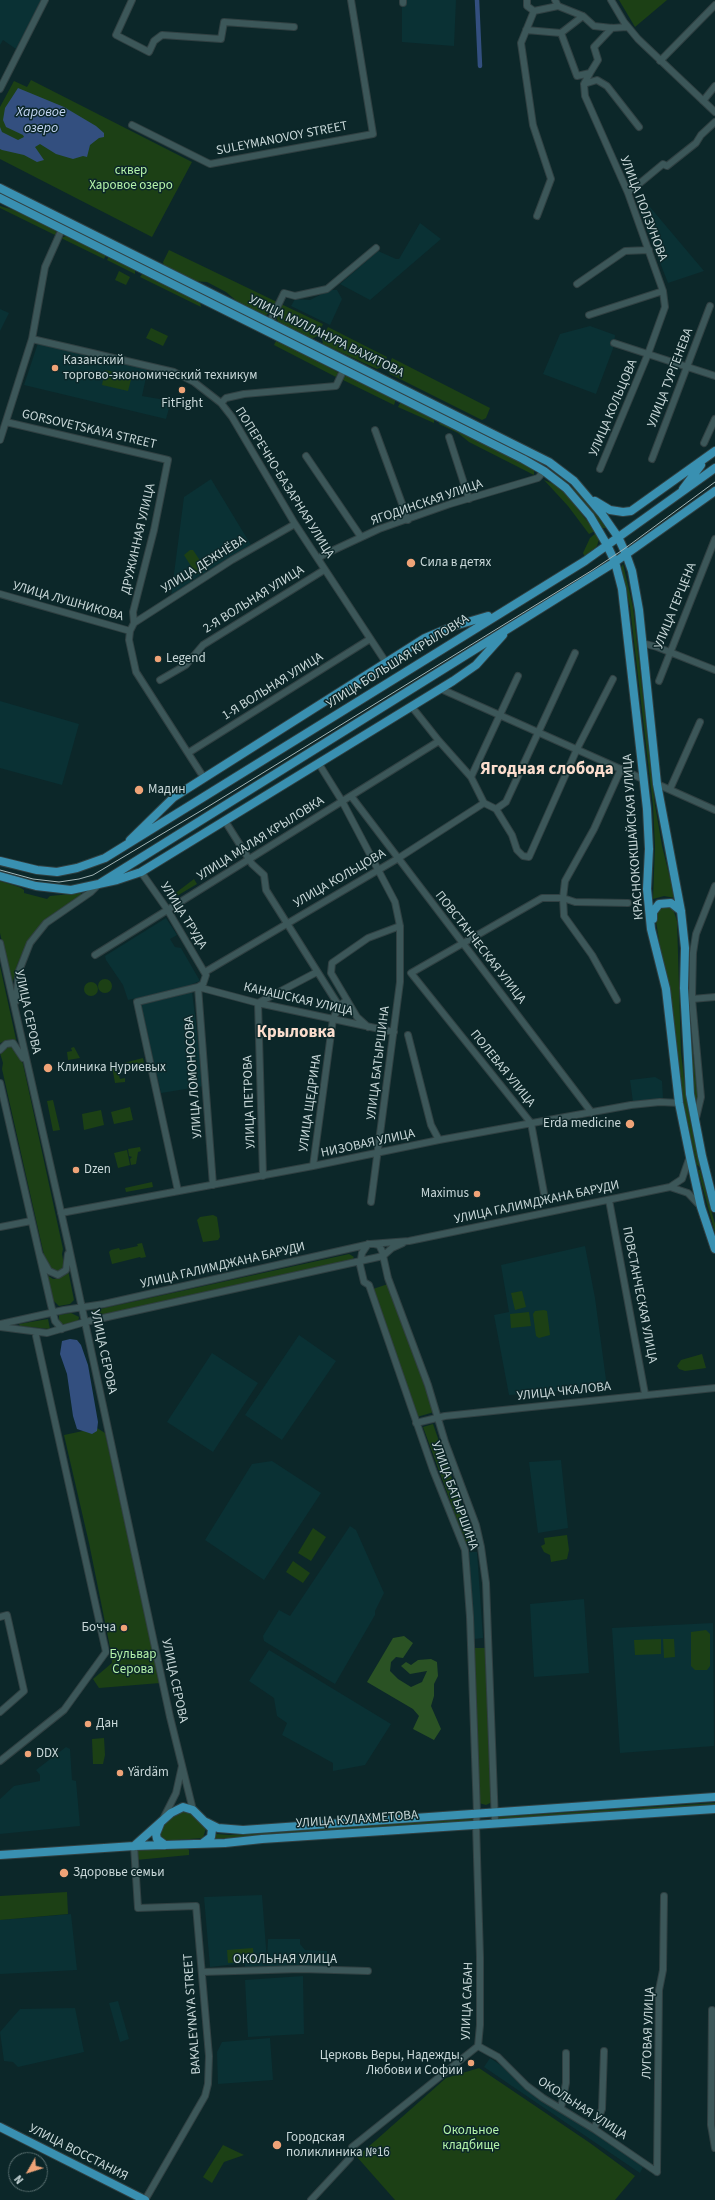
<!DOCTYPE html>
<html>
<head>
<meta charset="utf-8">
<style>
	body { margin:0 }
	#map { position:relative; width:715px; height:2200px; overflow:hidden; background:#0c2729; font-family:"Source Sans 3",sans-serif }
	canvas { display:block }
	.north { position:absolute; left:8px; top:2152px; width:40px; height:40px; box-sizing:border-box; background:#0c2729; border:1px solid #586e6f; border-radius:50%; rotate:231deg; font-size:11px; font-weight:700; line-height:16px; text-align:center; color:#c9d8d9 }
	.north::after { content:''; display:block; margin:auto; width:14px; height:18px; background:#efa377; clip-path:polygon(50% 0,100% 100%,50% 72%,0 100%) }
</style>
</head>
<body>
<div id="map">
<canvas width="715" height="2200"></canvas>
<div class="north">N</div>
</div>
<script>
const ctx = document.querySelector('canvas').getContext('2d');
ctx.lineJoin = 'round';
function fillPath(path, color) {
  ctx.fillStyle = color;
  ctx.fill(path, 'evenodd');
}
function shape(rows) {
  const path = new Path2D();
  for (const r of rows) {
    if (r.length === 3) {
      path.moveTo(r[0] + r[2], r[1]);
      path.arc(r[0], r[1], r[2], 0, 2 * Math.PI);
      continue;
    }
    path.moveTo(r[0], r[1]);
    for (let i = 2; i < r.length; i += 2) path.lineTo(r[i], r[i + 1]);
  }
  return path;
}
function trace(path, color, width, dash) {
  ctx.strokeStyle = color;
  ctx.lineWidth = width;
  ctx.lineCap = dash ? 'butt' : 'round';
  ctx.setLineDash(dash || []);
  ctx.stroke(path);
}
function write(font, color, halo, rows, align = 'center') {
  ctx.font = font + ' "Source Sans 3",sans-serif';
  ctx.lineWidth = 3;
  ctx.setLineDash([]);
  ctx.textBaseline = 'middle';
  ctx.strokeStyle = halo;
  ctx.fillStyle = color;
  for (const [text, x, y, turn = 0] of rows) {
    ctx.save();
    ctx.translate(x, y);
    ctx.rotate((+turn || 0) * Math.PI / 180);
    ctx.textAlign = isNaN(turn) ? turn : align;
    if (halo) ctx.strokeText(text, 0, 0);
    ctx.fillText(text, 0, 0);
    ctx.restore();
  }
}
const built = shape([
	[0,0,41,0,16,49,3,40,0,45],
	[402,0,456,0,454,46,402,42],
	[650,207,704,271,668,283,641,214],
	[420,223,441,239,370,300,340,284,378,251,396,259,399,259],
	[330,290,337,290,342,299,330,325,291,306,295,299,310,300],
	[0,309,9,313,0,331],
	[590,326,615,335,614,346,596,394,543,374,560,334],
	[38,343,148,368,142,396,171,401,166,419,24,385],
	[211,479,251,545,171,597,184,497],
	[0,701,79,724,62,785,0,768],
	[166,918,177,935,170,939,175,947,181,948,200,981,182,988,128,1000,123,985,106,960,105,956],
	[192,992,204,1086,161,1093,141,1005],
	[655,1077,662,1081,663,1099,633,1102,630,1080],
	[585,1246,595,1298,607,1387,509,1395,494,1315,509,1312,501,1265],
	[299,1335,336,1361,282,1440,245,1415],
	[212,1353,258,1383,213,1452,167,1422],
	[561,1460,568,1528,538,1533,529,1462],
	[272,1461,321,1493,264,1580,205,1540,252,1464],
	[350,1526,356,1530,384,1593,375,1611,375,1615,335,1684,264,1641,263,1636,279,1610,290,1616],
	[469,1552,477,1552,483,1638,474,1639],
	[584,1599,589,1673,534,1677,530,1604],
	[713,1623,714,1746,620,1753,612,1628],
	[269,1650,391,1724,365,1765,333,1771,333,1763,282,1735,287,1723,277,1716,274,1698,249,1681],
	[66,1747,70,1749,72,1780,76,1781,80,1826,0,1834,0,1799,14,1786,40,1781,40,1775,36,1770],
	[262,1895,267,1961,268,1939,300,1939,300,1944,305,1950,327,1951,326,1968,305,1968,300,1960,299,1971,245,1973,245,1963,210,1967,204,1897],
	[71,1914,77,1970,0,1974,0,1920],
	[303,1976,304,2034,248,2037,245,1980],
	[118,2001,129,2039,120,2042,109,2003],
	[75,2008,84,2052,18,2067,13,2062,4,2061,0,2032,20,2009],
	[270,2038,273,2080,218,2084,217,2052,222,2042],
	[490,2058,645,2163,640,2173,484,2067]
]);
const green = shape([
	[619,0,667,0,635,27],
	[31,80,192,162,152,237,0,159,0,107,14,81,27,87],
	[0,206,14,210,53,228,56,230,57,236,0,208],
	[66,236,106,255,104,259,61,238],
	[169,250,277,302,273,310,265,316,239,303,226,292,207,282,193,281,164,266,163,262],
	[109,256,135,270,135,274,107,260],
	[119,271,130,277,126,285,115,280],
	[142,274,200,302,201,307,140,277],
	[281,304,323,324,317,336,312,339,278,322,276,315],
	[328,327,387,357,383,366,377,369,323,344,322,338],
	[151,328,168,336,163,346,146,338],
	[276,341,288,345,339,373,336,377,274,345],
	[392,358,490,408,486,418,482,420,390,374,387,370],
	[105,370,132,376,128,391,102,385],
	[345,374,396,399,394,405,341,379],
	[401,401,434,418,434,423,398,407],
	[440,422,443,422,534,469,534,475,469,442,458,433,439,424],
	[549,469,561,477,584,498,606,528,603,528,582,499,571,488],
	[544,480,556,485,565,493,595,531,589,534,568,506],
	[596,533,599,539,597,546,585,557,583,553,590,538],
	[190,550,193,550,205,568,198,574,196,574,184,555],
	[623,564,633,607,655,805,662,846,675,898,664,896,653,899,655,846,653,805,630,607,621,568],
	[194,879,197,884,170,900,169,898],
	[0,881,19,887,24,890,24,893,47,899,50,896,80,893,82,894,48,918,29,939,17,965,12,985,0,933],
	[660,907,670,907,673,909,677,921,681,1053,688,1110,700,1167,697,1165,685,1110,656,921,656,912],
	[0,966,17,1044,8,1040,0,1043],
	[105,986,7],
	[91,989,7],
	[690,1024,698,1099,695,1101],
	[7,1046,13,1046,18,1051,23,1064,63,1249,62,1254,64,1265,59,1273,49,1269,44,1255,2,1069,3,1063,0,1053],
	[74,1047,80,1058,68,1060,67,1052,72,1051,71,1048],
	[143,1058,144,1063,117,1069,120,1079,125,1078,125,1082,115,1083,112,1066],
	[53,1100,60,1130,53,1131,47,1101],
	[130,1107,133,1120,114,1124,111,1112],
	[101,1110,104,1125,84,1130,82,1114],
	[140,1147,141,1151,138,1152,136,1164,131,1165,130,1159,132,1157,129,1156,128,1149],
	[127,1150,130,1165,118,1168,114,1153],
	[698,1170,700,1170,715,1224,715,1233],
	[152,1182,153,1187,126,1192,125,1188],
	[213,1215,217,1217,220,1237,218,1240,203,1242,197,1220,200,1217],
	[142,1243,146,1257,141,1258,140,1257,112,1264,109,1252,111,1250,119,1248,120,1250,138,1246,137,1244],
	[349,1254,354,1257,351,1261,92,1318,91,1311],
	[68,1270,74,1300,70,1304,59,1306,53,1300,47,1275,53,1279,60,1278],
	[388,1284,434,1412,417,1417,373,1289],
	[522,1291,526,1307,515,1310,511,1293],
	[544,1310,547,1311,550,1335,539,1338,536,1336,533,1314,535,1311],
	[529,1312,531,1326,511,1328,510,1314],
	[71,1313,79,1317,78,1322,65,1325,59,1322,59,1315],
	[48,1319,50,1329,20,1326,19,1324],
	[702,1354,706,1368,685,1371,679,1369,677,1366,681,1360],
	[433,1424,474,1542,466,1544,423,1427],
	[97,1428,105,1433,160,1683,99,1688,93,1679,112,1663,111,1652,89,1543,64,1435],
	[313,1528,326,1537,311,1561,298,1553],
	[567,1535,569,1550,567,1559,551,1562,550,1555,544,1552,541,1546,545,1544,544,1538],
	[293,1561,310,1573,303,1583,286,1572],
	[706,1630,710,1634,710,1666,707,1670,695,1670,691,1666,691,1632],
	[661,1639,661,1654,635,1655,634,1640],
	[663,1639,674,1639,675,1657,664,1658],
	[473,1648,485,1648,492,1802,486,1805,479,1803],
	[104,1738,105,1755,103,1764,93,1764,92,1739],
	[715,1803,715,1806,499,1820,499,1817],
	[177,1811,190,1811,206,1828,203,1838,162,1841,159,1831],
	[472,1819,473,1823,215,1839,216,1834,229,1835],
	[185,1846,189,1850,189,1855,136,1860,138,1850],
	[67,1892,68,1914,0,1920,0,1896],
	[253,1948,254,1961,228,1963,227,1950],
	[479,2068,590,2143,635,2176,615,2200,395,2200,357,2157,446,2078],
	[223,2145,244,2155,224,2162,212,2183,203,2177]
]);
const forest = shape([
	[404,1636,413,1643,403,1658,396,1657,391,1662,390,1671,398,1679,411,1687,422,1682,427,1671,410,1674,401,1666,406,1662,411,1665,418,1660,431,1659,437,1662,438,1676,434,1684,434,1696,431,1706,441,1729,434,1740,413,1729,419,1716,413,1709,367,1682,393,1638]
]);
const water = shape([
	[18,88,64,107,96,126,104,133,104,137,99,138,90,145,87,157,83,156,73,159,56,154,40,144,35,147,44,160,37,162,24,155,2,150,0,149,0,127,2,132,18,140,24,137,23,135,6,127,3,120,5,108],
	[70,1339,77,1340,81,1345,88,1365,98,1422,97,1431,92,1434,77,1429,73,1416,67,1374,60,1354,62,1341]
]);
const canal = shape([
	[477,0,480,66]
]);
const minor = shape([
	[132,0,116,35,149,52,154,41,162,35,221,39,224,22,294,27],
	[527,0,527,6,534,11,521,43,533,125,551,179,537,216],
	[555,0,558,6,583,16],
	[611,0,624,22,638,39,715,112],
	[403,3,403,0],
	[534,11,558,6],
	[526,30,561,33],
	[660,61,715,5],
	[590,73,598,60,594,47,612,28],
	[584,84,597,80,607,86,639,127],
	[0,89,45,0],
	[703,101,715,86],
	[132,125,210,164,373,134,351,0],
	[628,193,663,164,667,166,696,143,701,135,715,122],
	[577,284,625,251,649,250],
	[589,315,663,291],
	[270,322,284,293,295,296,327,289,376,248],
	[32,339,174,372,194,382,221,403,232,417,295,524,387,664],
	[614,343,715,376],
	[221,403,226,398,244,394,336,386,344,369],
	[6,422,168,460,154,530,133,612,134,623],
	[375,430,408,520],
	[449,437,469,499],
	[0,440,32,339,45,267,62,229],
	[704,443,715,419],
	[306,456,361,537],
	[652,459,710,306],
	[600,469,648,354,665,307,663,291,628,193,585,96,584,84,590,73,577,76,561,33,583,16,594,26,612,28,627,27],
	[318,559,323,555,379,529,450,504,538,478,544,471],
	[0,594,130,631],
	[642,643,657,647,715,670],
	[160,680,186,665,203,645,324,570],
	[659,681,715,539],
	[441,689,643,779],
	[412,707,439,741,471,777,484,803,496,809,512,835,517,850,523,856,529,857,577,749,613,679],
	[188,753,370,639],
	[319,764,342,801,395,902,400,926,400,982,371,1202],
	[471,777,518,676],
	[204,778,136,672,129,640,130,631,134,623,232,560,295,524],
	[657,784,715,810],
	[670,789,700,722],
	[351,796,592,1113],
	[496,809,506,802,575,653],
	[225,821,252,864,264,875,266,890,339,1006],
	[141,872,167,909,206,975,203,984,198,987,213,1185],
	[0,943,68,1243,170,1717,193,1810],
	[95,955,439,741],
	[205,972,397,859,484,803],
	[692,999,715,997],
	[617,1000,592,955,564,916,563,898,565,881,594,829,621,769],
	[16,1001,19,971,30,943,46,923,91,892,99,884],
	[368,1027,357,1017,331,973,332,963,368,938,400,926],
	[408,1035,431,1125,439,1140],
	[0,1050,6,1044,13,1043,23,1058],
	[0,1083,51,1305,55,1321,62,1329],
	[696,1118,701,1097,692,999,693,953,696,934,715,886],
	[313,1166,333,1019,339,1006,347,1000],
	[263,1176,258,1003,317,972],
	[670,1187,688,1193,701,1207],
	[178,1191,137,1002,198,987,258,1003,394,1032],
	[544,1193,531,1123,411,973,542,898,563,898,575,902,628,903],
	[609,1200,645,1394],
	[61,1213,313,1166,439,1140,631,1105,660,1102,679,1103],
	[0,1227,31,1221],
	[374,1244,379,1245,382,1251,388,1278,428,1385,445,1442,476,1525,481,1547,486,1583,495,1823],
	[40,1255,49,1271,58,1275,66,1270,68,1254],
	[0,1324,64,1310,104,1304,370,1244,409,1241,670,1187,682,1179,689,1159],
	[0,1327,47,1333,85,1322,383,1256,392,1248,403,1243],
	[416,1423,445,1416,715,1388],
	[0,1617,7,1615,24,1691,0,1712],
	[0,1761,64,1710,106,1652,36,1336],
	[164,1817,176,1793,182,1766],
	[134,1846,138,1908,196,1906,209,2056,208,2084,205,2096,145,2200],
	[202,1972,301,1969,368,1971],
	[712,2010,711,2125,715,2148],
	[478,2046,498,2057,527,2086,543,2098,594,2129,657,2172],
	[561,2108,566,2083,566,2053],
	[594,2129,602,2109,604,2051],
	[657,2172,659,1990,663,1970,664,1896],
	[311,2200,350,2158,352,2147,478,2046,480,2025,480,1957,476,1824,477,1813,470,1617,465,1550,433,1470,369,1285,364,1282,360,1265,362,1253,368,1244]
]);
const major = shape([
	[0,188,549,462,574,481,602,514,618,537,626,554,632,571,639,610,657,784,681,911,685,948,684,988,690,1094,702,1156,715,1208],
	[0,198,523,459,544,471,566,488,590,516,607,545,615,562,622,589,647,809,649,849,647,889,651,929,666,989,679,1103,690,1157,701,1207,715,1249],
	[683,489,701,465],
	[595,501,610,510,623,512,631,511,715,451],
	[130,840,174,797,425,638,451,627,488,616],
	[0,861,37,870,57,872,77,868,105,858,585,561,715,468],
	[0,876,36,886,71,890,117,880,141,872,453,681,476,665,503,635],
	[99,884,615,562,715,491],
	[653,919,653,912,659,904,671,903,681,911],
	[206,1822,218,1828,243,1830,715,1797],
	[160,1824,156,1834,157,1839,165,1845],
	[134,1846,171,1813,183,1807,193,1810,212,1829,211,1837,203,1843],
	[0,1855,134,1846,225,1843,262,1839,715,1809],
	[0,2127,145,2200]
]);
const tram = shape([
	[0,870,33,879,59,882,79,879,93,875,209,806,591,571,624,549,715,482]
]);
const markers = [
	[55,368,4,"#efa377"],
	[182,390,4,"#efa377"],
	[411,563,5,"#efa377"],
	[158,659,4,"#efa377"],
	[139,790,5,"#efa377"],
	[48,1068,5,"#efa377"],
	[630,1124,5,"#efa377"],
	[76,1170,4,"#efa377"],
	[477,1194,4,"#efa377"],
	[124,1628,4,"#efa377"],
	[88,1724,4,"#efa377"],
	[28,1754,4,"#efa377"],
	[120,1773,4,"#efa377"],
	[64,1873,5,"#efa377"],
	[471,2063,4,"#efa377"],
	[277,2145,5,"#efa377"]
];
const streetNames = [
	["SULEYMANOVOY STREET",282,139,-11],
	["УЛИЦА ПОЛЗУНОВА",643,209,69],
	["УЛИЦА МУЛЛАНУРА ВАХИТОВА",326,337,26],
	["УЛИЦА ТУРГЕНЕВА",671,378,-69],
	["УЛИЦА КОЛЬЦОВА",614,408,-67],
	["GORSOVETSKAYA STREET",89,430,13],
	["ПОПЕРЕЧНО-БАЗАРНАЯ УЛИЦА",284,483,58],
	["ЯГОДИНСКАЯ УЛИЦА",427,503,-19],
	["ДРУЖИННАЯ УЛИЦА",139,539,-77],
	["УЛИЦА ДЕЖНЁВА",204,565,-32],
	["2-Я ВОЛЬНАЯ УЛИЦА",254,600,-32],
	["УЛИЦА ЛУШНИКОВА",68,602,16],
	["УЛИЦА ГЕРЦЕНА",676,606,-68],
	["УЛИЦА БОЛЬШАЯ КРЫЛОВКА",398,662,-32],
	["1-Я ВОЛЬНАЯ УЛИЦА",273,687,-32],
	["КРАСНОКОКШАЙСКАЯ УЛИЦА",634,837,-94],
	["УЛИЦА МАЛАЯ КРЫЛОВКА",261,839,-32],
	["УЛИЦА КОЛЬЦОВА",340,879,-30],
	["УЛИЦА ТРУДА",183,916,58],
	["ПОВСТАНЧЕСКАЯ УЛИЦА",480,948,52],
	["КАНАШСКАЯ УЛИЦА",298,1000,13],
	["УЛИЦА СЕРОВА",27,1012,78],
	["УЛИЦА БАТЫРШИНА",379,1063,-83],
	["ПОЛЕВАЯ УЛИЦА",502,1069,51],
	["УЛИЦА ЛОМОНОСОВА",194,1077,-94],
	["УЛИЦА ПЕТРОВА",250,1102,-92],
	["УЛИЦА ЩЕДРИНА",311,1103,-82],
	["НИЗОВАЯ УЛИЦА",368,1144,-12],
	["УЛИЦА ГАЛИМДЖАНА БАРУДИ",537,1203,-12],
	["УЛИЦА ГАЛИМДЖАНА БАРУДИ",223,1266,-13],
	["ПОВСТАНЧЕСКАЯ УЛИЦА",639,1295,79],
	["УЛИЦА СЕРОВА",103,1352,78],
	["УЛИЦА ЧКАЛОВА",564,1392,-6],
	["УЛИЦА БАТЫРШИНА",454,1496,70],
	["УЛИЦА СЕРОВА",174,1681,78],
	["УЛИЦА КУЛАХМЕТОВА",357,1820,-4],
	["ОКОЛЬНАЯ УЛИЦА",285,1960],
	["УЛИЦА САБАН",468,2001,-88],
	["BAKALEYNAYA STREET",193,2014,-94],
	["ЛУГОВАЯ УЛИЦА",649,2033,-88],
	["ОКОЛЬНАЯ УЛИЦА",582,2109,33],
	["УЛИЦА ВОССТАНИЯ",78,2153,27]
];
const parkNames = [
	["сквер",131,171],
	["Харовое озеро",131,186],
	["Бульвар",133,1655],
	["Серова",133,1670],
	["Окольное",471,2131],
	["кладбище",471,2146]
];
const poiNames = [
	["Казанский",63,361],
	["торгово-экономический техникум",63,376],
	["FitFight",182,404,"center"],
	["Сила в детях",420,563],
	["Legend",166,659],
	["Мадин",148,790],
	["Клиника Нуриевых",57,1068],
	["Erda medicine",621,1124,"right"],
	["Dzen",84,1170],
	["Maximus",469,1194,"right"],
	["Бочча",116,1628,"right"],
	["Дан",96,1724],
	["DDX",36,1754],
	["Yärdäm",128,1773],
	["Здоровье семьи",73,1873],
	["Церковь Веры, Надежды,",463,2056,"right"],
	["Любови и Софии",463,2071,"right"],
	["Городская",286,2138],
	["поликлиника №16",286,2153]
];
const waterNames = [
	["Харовое",41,113],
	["озеро",41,129]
];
const districtNames = [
	["Ягодная слобода",547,770],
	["Крыловка",296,1033]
];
fillPath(built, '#0a3134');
fillPath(green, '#1c4015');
fillPath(forest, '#2a5224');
fillPath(water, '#334f7f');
trace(canal, '#334f7f', 4.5);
trace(minor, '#304042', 8);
trace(major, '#304042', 10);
trace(minor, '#3c5759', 6);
trace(major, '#3990b1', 8);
trace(tram, '#a2b4b5', 1);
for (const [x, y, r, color] of markers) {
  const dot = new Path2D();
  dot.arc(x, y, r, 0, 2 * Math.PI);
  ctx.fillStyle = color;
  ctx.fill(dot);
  trace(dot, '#0c2729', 1.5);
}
write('13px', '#c9d8d9', '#0c2729', streetNames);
write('13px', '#b5f4aa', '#0c2729', parkNames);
write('13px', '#c9d8d9', '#0c2729', poiNames, 'left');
write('italic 14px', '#c1d3f1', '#0c2729', waterNames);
write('bold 17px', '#fbddcd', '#0c2729', districtNames);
</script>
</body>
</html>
